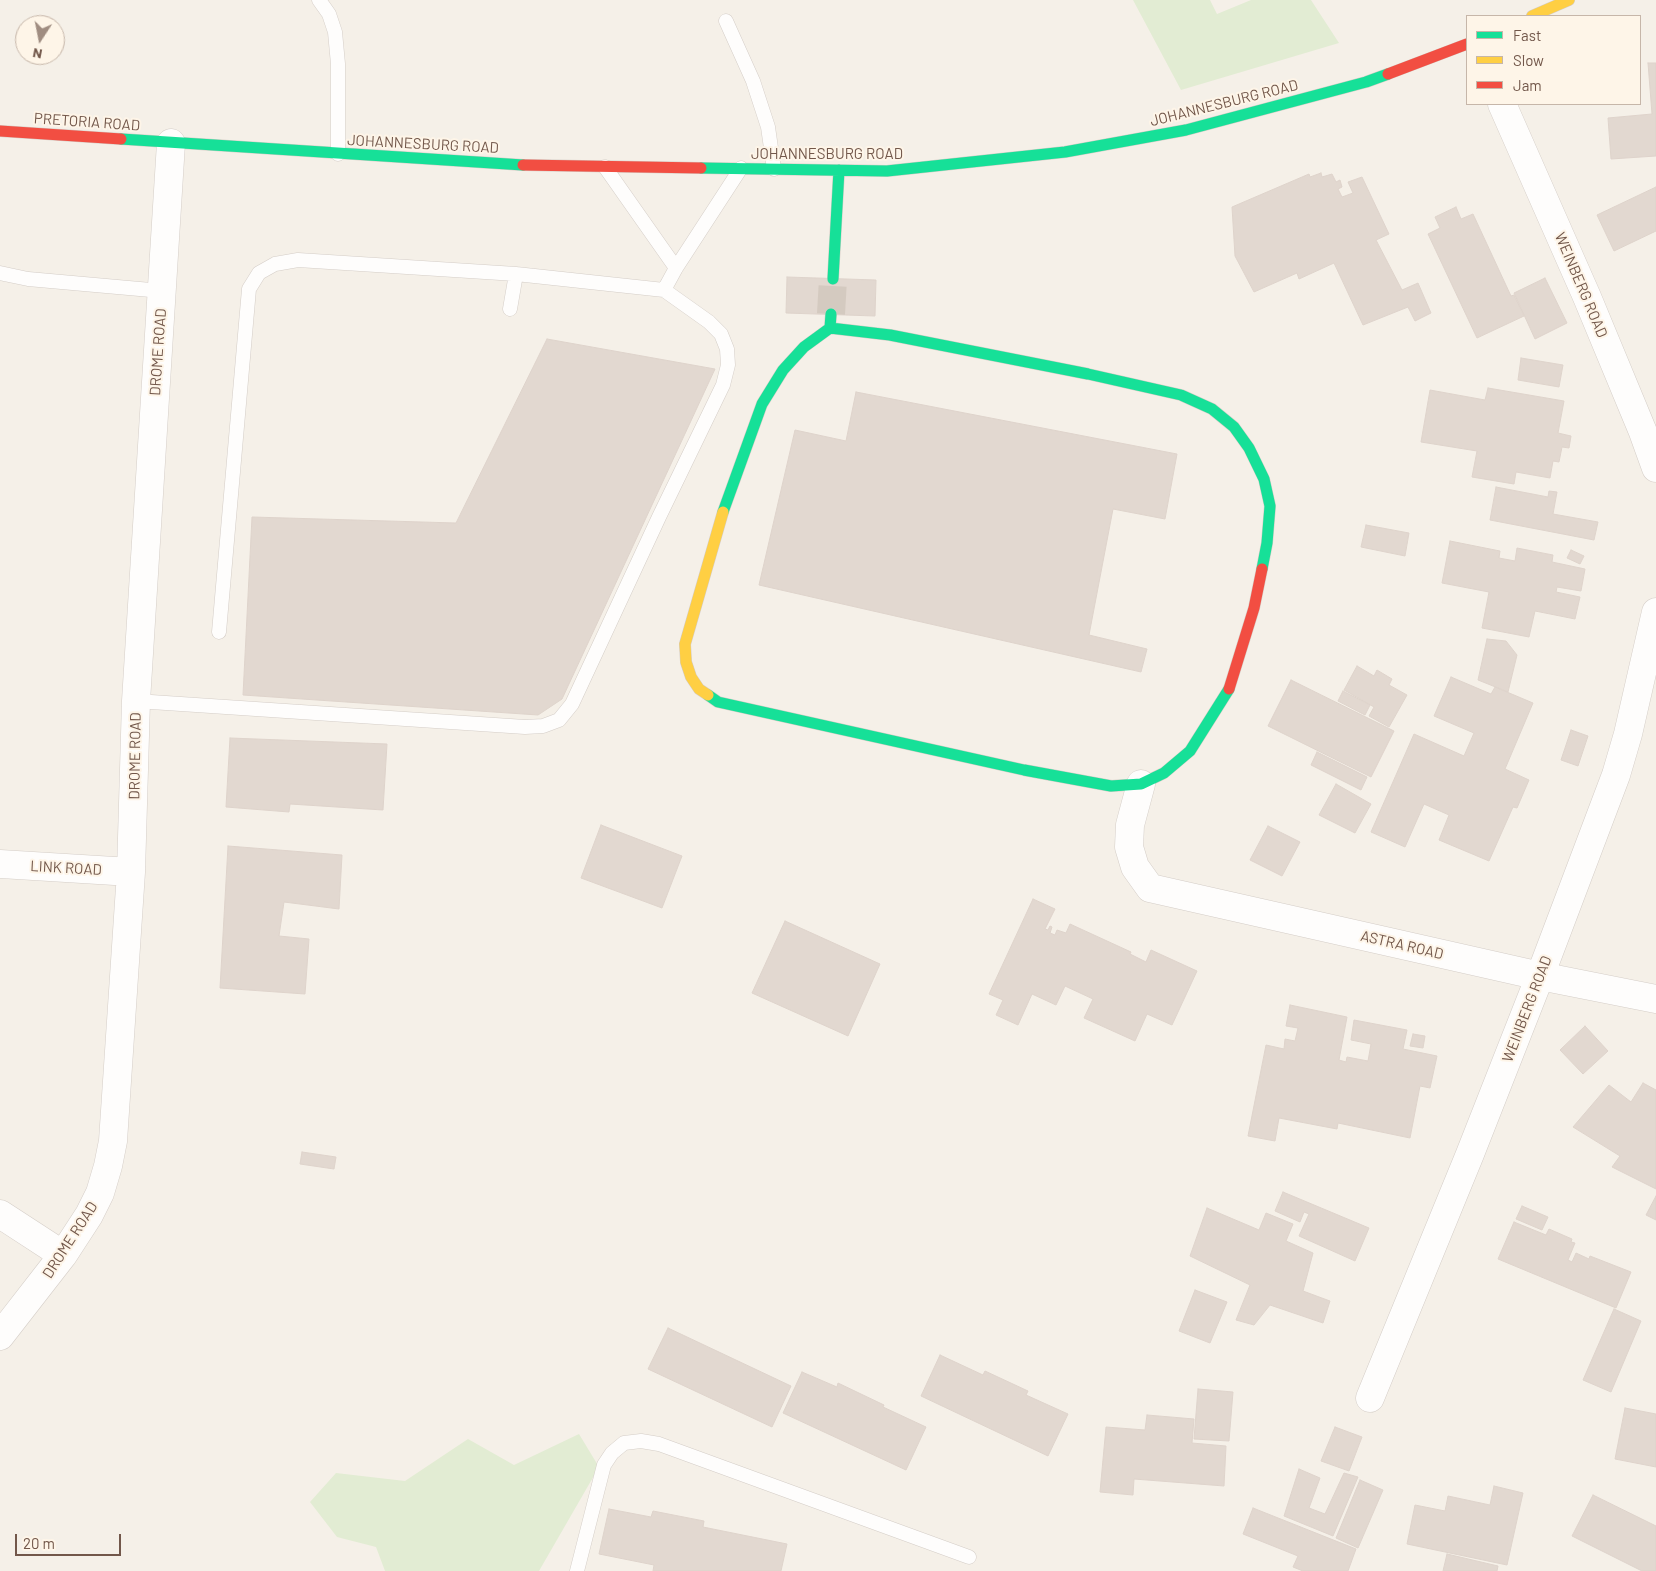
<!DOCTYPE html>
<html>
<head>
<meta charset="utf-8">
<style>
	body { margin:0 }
	#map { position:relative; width:1656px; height:1571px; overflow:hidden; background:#f5f0e8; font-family:Barlow,sans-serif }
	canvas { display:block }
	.legend { position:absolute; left:1466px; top:15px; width:175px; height:90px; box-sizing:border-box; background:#fef5e8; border:1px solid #c6b6a9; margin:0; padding:6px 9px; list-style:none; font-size:15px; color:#72574a }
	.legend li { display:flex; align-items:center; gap:10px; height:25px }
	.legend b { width:25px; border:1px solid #c6b6a9 }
	.north { position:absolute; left:15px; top:15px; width:50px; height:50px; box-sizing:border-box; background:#fef5e8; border:1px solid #c6b6a9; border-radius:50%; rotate:191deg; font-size:14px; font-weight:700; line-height:20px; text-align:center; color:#72574a }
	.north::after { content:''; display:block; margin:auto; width:18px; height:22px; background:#a08d81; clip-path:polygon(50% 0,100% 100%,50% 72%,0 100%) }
	.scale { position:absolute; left:15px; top:1534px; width:106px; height:22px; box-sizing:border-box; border:2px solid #72574a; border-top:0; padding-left:6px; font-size:15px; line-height:18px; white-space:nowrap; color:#72574a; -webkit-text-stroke:4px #fef5e8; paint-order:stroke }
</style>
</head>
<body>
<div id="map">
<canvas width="1656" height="1571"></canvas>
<ul class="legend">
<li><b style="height:6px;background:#16e098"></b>Fast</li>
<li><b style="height:6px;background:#ffcf43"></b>Slow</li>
<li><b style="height:6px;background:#f24e42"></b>Jam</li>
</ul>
<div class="north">N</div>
<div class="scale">20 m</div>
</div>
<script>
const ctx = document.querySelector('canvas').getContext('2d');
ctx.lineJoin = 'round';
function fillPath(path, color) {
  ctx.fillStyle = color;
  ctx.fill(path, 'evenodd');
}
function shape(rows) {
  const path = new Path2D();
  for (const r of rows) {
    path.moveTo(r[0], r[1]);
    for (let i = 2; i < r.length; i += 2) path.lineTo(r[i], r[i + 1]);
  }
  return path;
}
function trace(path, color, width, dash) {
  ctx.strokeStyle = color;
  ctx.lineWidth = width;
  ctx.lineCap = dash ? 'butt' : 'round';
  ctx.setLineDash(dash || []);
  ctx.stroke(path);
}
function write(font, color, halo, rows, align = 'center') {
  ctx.font = font + ' Barlow,sans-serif';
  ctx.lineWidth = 4;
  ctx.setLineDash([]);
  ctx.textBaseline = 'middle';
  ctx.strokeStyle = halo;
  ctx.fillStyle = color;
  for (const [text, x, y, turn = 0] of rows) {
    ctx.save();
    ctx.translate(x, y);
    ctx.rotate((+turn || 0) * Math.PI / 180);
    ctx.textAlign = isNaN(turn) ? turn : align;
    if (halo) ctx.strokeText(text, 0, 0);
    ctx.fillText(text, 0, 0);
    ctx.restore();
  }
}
const green = shape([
	[1133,0,1210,0,1217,14,1251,0,1311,0,1339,43,1181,90],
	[579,1434,599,1467,539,1571,385,1571,376,1547,337,1537,310,1502,336,1473,405,1481,468,1439,514,1465]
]);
const building = shape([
	[1648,63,1656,63,1656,156,1611,159,1608,118,1652,114,1648,63],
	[1321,173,1322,177,1332,174,1336,182,1340,180,1342,187,1338,189,1342,197,1353,193,1348,182,1362,177,1389,234,1376,240,1402,290,1418,283,1431,313,1415,321,1408,307,1363,325,1334,263,1299,279,1297,273,1254,292,1235,256,1232,207,1309,174,1310,177,1321,173],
	[1656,187,1656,231,1614,251,1597,215,1656,187],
	[1456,207,1461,219,1473,214,1511,296,1514,295,1524,316,1477,338,1428,234,1440,228,1435,217,1456,207],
	[787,277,876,280,875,316,786,313,787,277],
	[1545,278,1567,323,1535,339,1514,293,1545,278],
	[547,339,715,369,562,699,538,715,243,695,252,517,456,523,547,339],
	[1521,358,1563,365,1559,387,1518,380,1521,358],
	[1488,388,1564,401,1558,433,1571,436,1569,448,1562,447,1559,462,1553,461,1550,478,1516,472,1514,484,1472,477,1477,451,1421,442,1430,390,1485,400,1488,388],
	[856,392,1177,454,1165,519,1113,509,1089,635,1147,649,1141,672,759,585,795,430,846,441,856,392],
	[1496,487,1548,497,1549,491,1557,492,1553,514,1598,522,1594,540,1490,520,1496,487],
	[1366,525,1409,533,1405,556,1361,547,1366,525],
	[1450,541,1500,551,1499,558,1515,561,1517,548,1553,555,1552,562,1585,569,1581,591,1557,587,1556,592,1580,597,1575,619,1535,611,1529,637,1482,628,1489,592,1442,583,1450,541],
	[1571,550,1584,556,1580,564,1567,558,1571,550],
	[1487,639,1506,641,1517,655,1508,692,1478,680,1487,639],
	[1357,666,1374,676,1377,670,1392,679,1389,685,1407,695,1389,727,1369,716,1374,707,1344,690,1357,666],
	[1451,677,1491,694,1495,687,1533,703,1505,769,1529,780,1517,808,1513,807,1489,861,1439,840,1449,815,1424,804,1405,847,1371,832,1414,734,1464,756,1474,733,1434,716,1451,677],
	[1291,680,1394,731,1371,777,1268,726,1291,680],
	[1343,691,1370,705,1365,715,1338,701,1343,691],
	[1571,730,1588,736,1578,766,1561,760,1571,730],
	[230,738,387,744,383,810,290,804,289,812,226,807,230,738],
	[1317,752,1367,777,1361,790,1311,765,1317,752],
	[1336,784,1371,804,1355,833,1319,815,1336,784],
	[601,825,682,856,662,908,581,878,601,825],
	[1268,826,1300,842,1282,876,1250,860,1268,826],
	[228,846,342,855,339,909,284,902,279,936,309,939,305,994,220,988,228,846],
	[1033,899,1055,909,1045,929,1048,930,1050,926,1052,927,1050,933,1055,935,1057,930,1066,933,1070,924,1131,952,1130,954,1146,962,1151,950,1197,971,1172,1025,1147,1014,1135,1041,1084,1018,1093,999,1065,986,1056,1005,1032,994,1018,1025,996,1015,1003,1000,989,994,1033,899],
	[785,921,880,964,848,1036,752,993,785,921],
	[1290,1005,1347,1017,1339,1060,1346,1062,1347,1057,1368,1061,1371,1044,1351,1040,1354,1020,1407,1030,1403,1049,1437,1056,1430,1088,1420,1086,1410,1138,1338,1123,1337,1129,1279,1118,1275,1141,1248,1136,1266,1045,1284,1049,1285,1039,1295,1041,1298,1028,1286,1026,1290,1005],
	[1585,1026,1608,1051,1583,1074,1560,1050,1585,1026],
	[1413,1034,1425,1036,1423,1048,1410,1046,1413,1034],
	[1643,1083,1656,1090,1656,1189,1612,1167,1620,1156,1573,1127,1609,1085,1631,1102,1643,1083],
	[302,1152,336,1157,334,1169,300,1164,302,1152],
	[1283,1192,1369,1228,1355,1261,1299,1236,1309,1214,1304,1212,1300,1222,1275,1211,1283,1192],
	[1656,1196,1656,1220,1646,1215,1656,1196],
	[1522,1206,1548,1217,1542,1230,1516,1219,1522,1206],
	[1207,1208,1259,1230,1266,1213,1293,1224,1286,1241,1313,1253,1303,1291,1330,1301,1323,1323,1270,1305,1254,1325,1236,1320,1250,1285,1190,1256,1207,1208],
	[1514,1222,1546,1235,1549,1229,1572,1239,1571,1242,1575,1243,1568,1260,1572,1262,1576,1253,1589,1259,1590,1256,1631,1272,1616,1308,1498,1259,1514,1222],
	[1195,1290,1227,1302,1210,1343,1179,1331,1195,1290],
	[1614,1309,1641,1321,1611,1392,1583,1380,1614,1309],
	[668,1328,791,1386,772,1427,648,1369,668,1328],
	[940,1355,983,1375,985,1371,1028,1391,1026,1395,1068,1414,1048,1456,921,1396,940,1355],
	[802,1372,837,1387,838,1383,884,1405,883,1407,926,1427,906,1470,783,1413,802,1372],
	[1198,1389,1233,1392,1229,1441,1194,1439,1198,1389],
	[1625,1408,1656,1414,1656,1467,1615,1459,1625,1408],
	[1147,1415,1194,1419,1192,1443,1226,1446,1224,1486,1134,1479,1133,1495,1100,1492,1106,1427,1145,1430,1147,1415],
	[1335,1427,1362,1437,1349,1471,1321,1461,1335,1427],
	[1299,1469,1320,1478,1309,1508,1325,1514,1344,1473,1358,1477,1333,1536,1284,1516,1299,1469],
	[1360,1480,1383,1490,1358,1548,1336,1538,1360,1480],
	[1494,1486,1523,1493,1507,1565,1407,1544,1415,1505,1445,1511,1448,1496,1490,1505,1494,1486],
	[1593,1495,1656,1526,1656,1571,1642,1571,1572,1536,1593,1495],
	[1253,1508,1356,1549,1348,1571,1303,1571,1293,1567,1298,1556,1243,1534,1253,1508],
	[609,1509,651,1517,653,1511,704,1521,703,1527,787,1544,781,1571,653,1571,654,1565,599,1554,609,1509],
	[1447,1554,1498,1566,1497,1571,1443,1571,1447,1554]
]);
const secondaryTunnel = shape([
	[831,314,833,279]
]);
const lane = shape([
	[319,0,329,14,335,32,338,64,338,154],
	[726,21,753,81,768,127,774,169],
	[605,167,676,268],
	[0,273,28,279,162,291],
	[664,290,676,268,741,168],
	[510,309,516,274],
	[136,701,525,727,543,726,559,720,572,704,659,517,723,385,728,365,727,349,721,334,709,322,664,290,516,274,298,260,275,264,259,273,249,289,219,632],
	[577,1571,604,1465,612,1453,624,1443,641,1441,659,1444,969,1557]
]);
const street = shape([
	[1502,104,1587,297,1643,432,1656,468],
	[1141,784,1130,825,1129,847,1135,867,1150,888,1540,976,1656,999],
	[0,864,131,872],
	[0,1214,63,1255],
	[0,1336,63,1255,89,1215,100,1193,108,1166,113,1141,131,872,136,701,171,143],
	[1370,1398,1470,1154,1540,976,1616,775,1628,734,1656,612]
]);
const fast = shape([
	[121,139,523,165],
	[701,168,887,171,1065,152,1186,130,1366,82,1388,74],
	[833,279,839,170],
	[830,328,890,335,1088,374,1181,395,1212,409,1234,427,1249,448,1264,479,1270,506,1267,543,1262,569],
	[723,512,762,404,783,370,804,347,830,328,831,314],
	[708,695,718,702,1024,770,1111,786,1141,784,1164,773,1190,751,1229,689]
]);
const slow = shape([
	[1532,16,1569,0],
	[708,695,699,689,691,677,686,662,685,644,723,512]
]);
const jam = shape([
	[1388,74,1467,44],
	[0,131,121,139],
	[523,165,701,168],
	[1229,689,1254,608,1262,569]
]);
const streetNames = [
	["JOHANNESBURG ROAD",1224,103,-14],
	["PRETORIA ROAD",87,122,4],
	["JOHANNESBURG ROAD",423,144,3],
	["JOHANNESBURG ROAD",827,154],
	["WEINBERG ROAD",1581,285,67],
	["DROME ROAD",158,352,-86],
	["DROME ROAD",135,756,-89],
	["LINK ROAD",66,868,3],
	["ASTRA ROAD",1402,945,13],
	["WEINBERG ROAD",1527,1009,-69],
	["DROME ROAD",70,1240,-57]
];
fillPath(green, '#e2ecd3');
fillPath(building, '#e2d8d0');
trace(building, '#ded3cb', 1);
trace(secondaryTunnel, '#d4cac0', 28, [28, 14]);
trace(lane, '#d4cdc7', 15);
trace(street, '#d4cdc7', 29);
trace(fast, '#d4ccc5', 12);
trace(slow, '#d4ccc5', 12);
trace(jam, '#d4ccc5', 12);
trace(lane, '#fefdfc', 14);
trace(street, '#fefdfc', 28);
trace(fast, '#16e098', 11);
trace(slow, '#ffcf43', 11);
trace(jam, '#f24e42', 11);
write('15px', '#72574a', '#fef5e8', streetNames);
</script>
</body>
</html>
